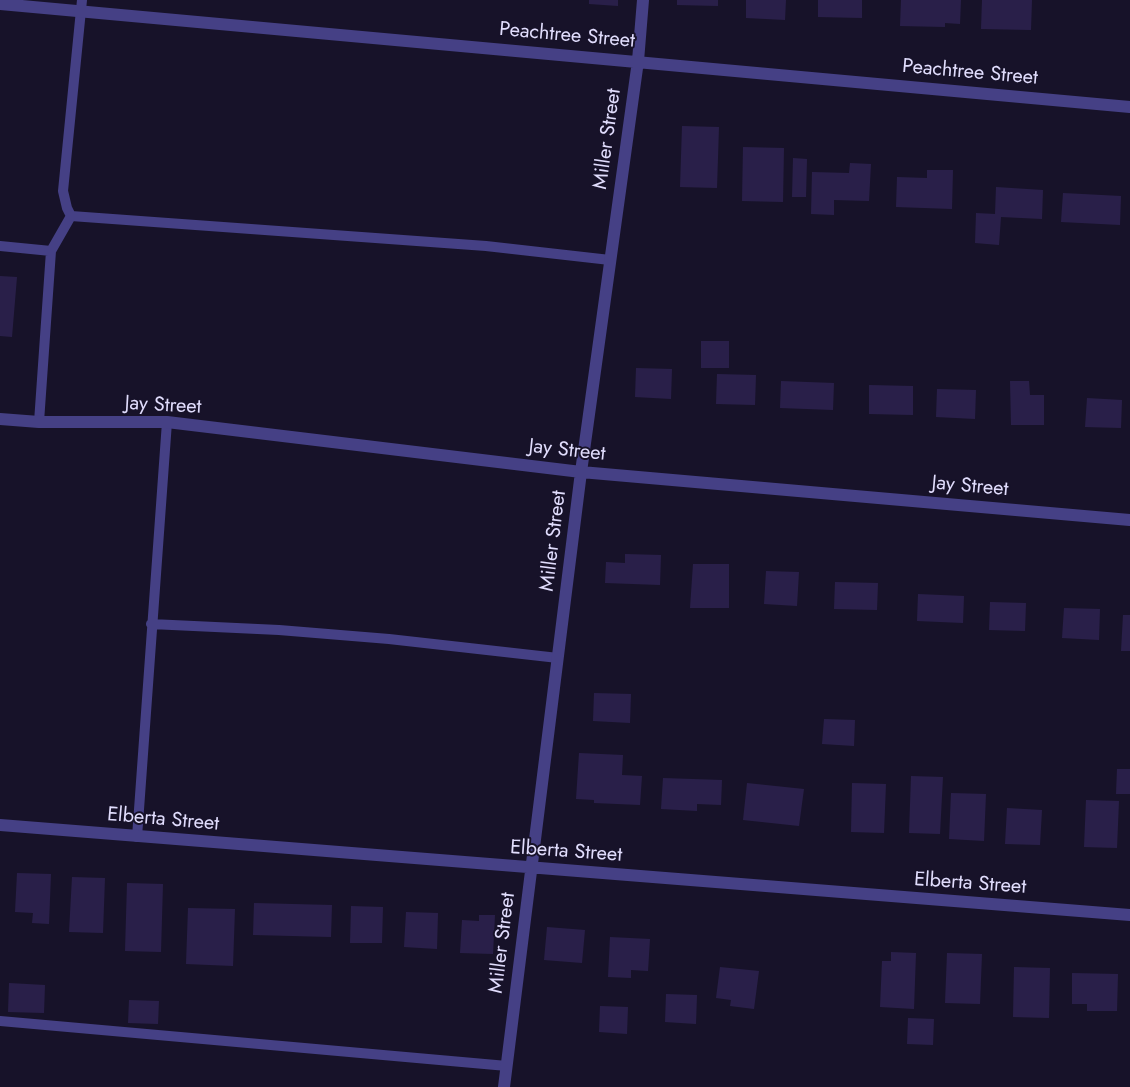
<!DOCTYPE html>
<html>
<head>
<meta charset="utf-8">
<style>
	body { margin:0 }
	canvas { display:block; background:#171229 }
</style>
</head>
<body>
<canvas width="1130" height="1087"></canvas>
<script>
const ctx = document.querySelector('canvas').getContext('2d');
ctx.lineJoin = 'round';
function fillPath(path, color) {
  ctx.fillStyle = color;
  ctx.fill(path, 'evenodd');
}
function shape(rows) {
  const path = new Path2D();
  for (const r of rows) {
    path.moveTo(r[0], r[1]);
    for (let i = 2; i < r.length; i += 2) path.lineTo(r[i], r[i + 1]);
  }
  return path;
}
function trace(path, color, width, dash) {
  ctx.strokeStyle = color;
  ctx.lineWidth = width;
  ctx.lineCap = dash ? 'butt' : 'round';
  ctx.setLineDash(dash || []);
  ctx.stroke(path);
}
function write(font, color, halo, rows, align = 'center') {
  ctx.font = font + ' Jost,sans-serif';
  ctx.lineWidth = 4;
  ctx.setLineDash([]);
  ctx.textBaseline = 'middle';
  ctx.strokeStyle = halo;
  ctx.fillStyle = color;
  for (const [text, x, y, turn = 0] of rows) {
    ctx.save();
    ctx.translate(x, y);
    ctx.rotate((+turn || 0) * Math.PI / 180);
    ctx.textAlign = isNaN(turn) ? turn : align;
    if (halo) ctx.strokeText(text, 0, 0);
    ctx.fillText(text, 0, 0);
    ctx.restore();
  }
}
const building = shape([
	[589,0,618,0,618,6,589,4],
	[677,0,718,0,718,6,677,5],
	[746,0,786,0,785,20,746,18],
	[818,0,862,0,862,18,818,17],
	[901,0,961,0,960,24,945,23,945,27,900,26],
	[982,0,1032,0,1031,30,981,29],
	[682,126,719,127,717,188,680,187],
	[743,147,784,148,783,202,742,201],
	[793,158,807,159,806,197,792,197],
	[850,163,871,164,869,201,834,200,834,215,811,214,812,172,849,173],
	[927,170,953,170,952,209,896,207,897,177,927,178],
	[996,187,1043,190,1042,219,1001,217,999,245,975,243,976,213,995,214],
	[1063,193,1121,196,1120,225,1061,222],
	[0,276,17,277,12,337,0,336],
	[701,341,729,341,729,368,701,368],
	[636,368,672,369,671,399,635,397],
	[717,374,756,375,755,405,716,404],
	[781,381,834,383,833,410,780,408],
	[1010,381,1029,381,1030,395,1044,395,1044,425,1011,425],
	[869,385,913,386,913,415,869,414],
	[937,389,976,390,975,419,936,417],
	[1087,398,1122,400,1121,428,1085,427],
	[625,554,661,555,660,585,605,583,606,562,625,563],
	[693,564,729,564,729,608,690,608],
	[766,571,799,572,797,606,764,604],
	[835,582,878,583,877,610,834,609],
	[918,594,964,596,963,623,917,621],
	[990,602,1026,603,1025,631,989,630],
	[1064,608,1100,609,1099,640,1062,638],
	[1123,615,1130,615,1130,651,1121,651],
	[594,693,631,694,630,723,593,721],
	[824,719,855,720,854,746,822,744],
	[579,753,623,755,622,775,642,776,640,805,594,803,594,800,576,799],
	[1117,769,1130,769,1130,794,1116,794],
	[911,776,943,777,940,834,909,833],
	[663,778,722,780,721,805,697,804,697,811,661,809],
	[747,783,804,789,799,826,743,820],
	[852,783,886,784,884,833,851,832],
	[951,793,986,794,984,841,949,839],
	[1086,800,1119,801,1117,848,1084,847],
	[1007,808,1042,810,1040,845,1005,844],
	[17,873,51,874,49,924,32,923,33,913,15,912],
	[72,877,105,878,103,933,69,932],
	[127,883,163,884,161,952,125,951],
	[254,903,332,905,331,937,253,935],
	[351,906,383,907,382,943,350,943],
	[188,908,235,909,233,966,186,964],
	[406,912,438,913,437,949,404,947],
	[479,915,495,915,493,954,460,953,462,920,479,921],
	[547,927,585,930,582,963,544,960],
	[610,937,650,939,648,971,631,970,631,978,608,977],
	[891,952,916,953,914,1009,880,1007,882,961,891,961],
	[947,953,982,954,980,1004,945,1003],
	[720,967,759,971,754,1009,730,1006,731,1000,716,998],
	[1014,967,1050,968,1049,1018,1013,1017],
	[1072,973,1118,974,1117,1011,1087,1011,1087,1004,1072,1004],
	[9,983,45,985,44,1013,8,1012],
	[666,994,697,995,696,1024,665,1022],
	[129,1000,159,1001,158,1024,128,1023],
	[600,1006,628,1007,627,1034,599,1032],
	[908,1018,934,1019,933,1045,907,1044]
]);
const service = shape([
	[82,0,63,191,67,208,71,216,486,246,610,260],
	[0,246,51,251,39,422],
	[51,251,71,216],
	[151,624,279,630,389,639,558,658],
	[137,837,167,422],
	[0,1021,507,1066]
]);
const minor = shape([
	[0,4,1130,107],
	[0,419,39,422,167,422,581,472,1130,520],
	[0,825,1130,915],
	[504,1087,581,472,638,61,643,0]
]);
const streetNames = [
	["Peachtree Street",567,36,5],
	["Peachtree Street",970,73,5],
	["Miller Street",608,139,-82],
	["Jay Street",163,406,3],
	["Jay Street",567,451,6],
	["Jay Street",970,487,5],
	["Miller Street",554,541,-83],
	["Elberta Street",163,820,5],
	["Elberta Street",566,852,4],
	["Elberta Street",970,884,4],
	["Miller Street",503,943,-83]
];
fillPath(building, '#291f49');
trace(service, '#454085', 10);
trace(minor, '#454085', 12);
write('20px', '#e1ddfd', '#171229', streetNames);
</script>
</body>
</html>
